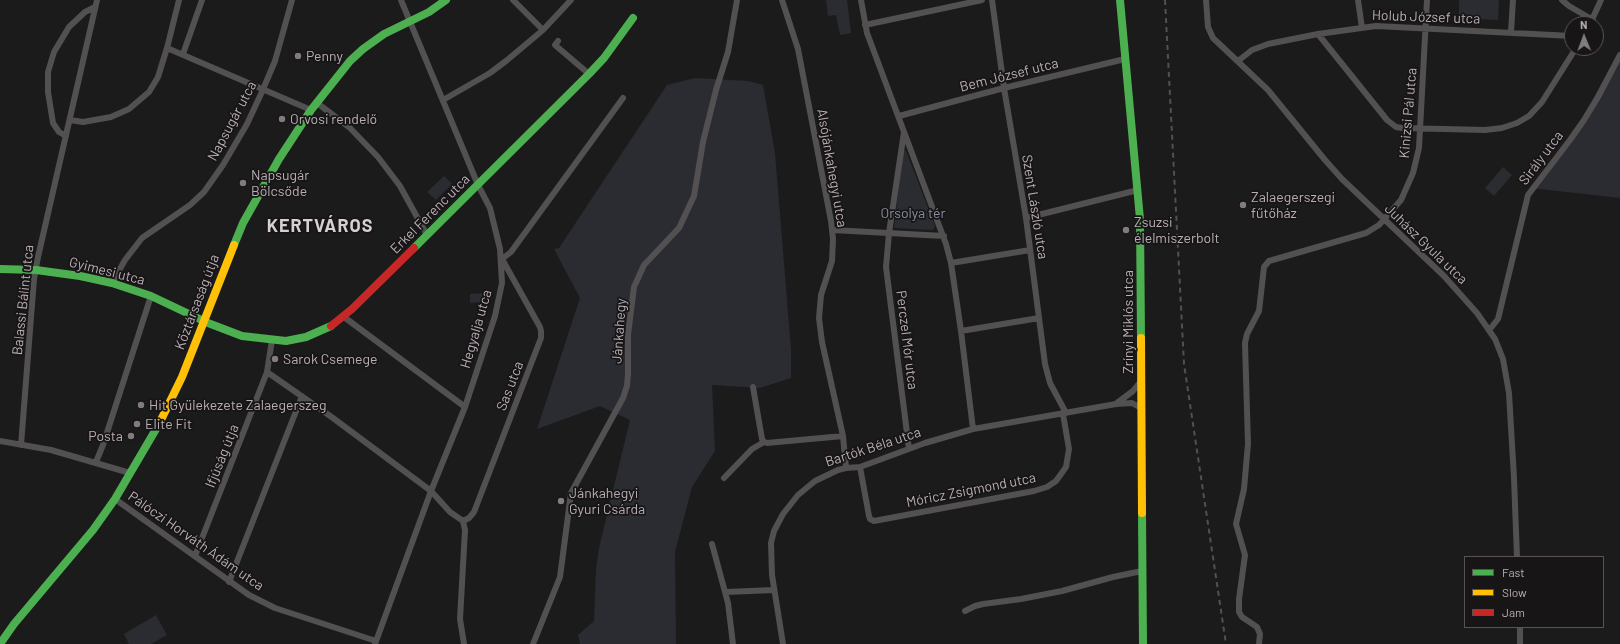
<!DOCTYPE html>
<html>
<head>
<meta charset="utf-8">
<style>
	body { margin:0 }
	#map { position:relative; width:1620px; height:644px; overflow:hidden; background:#1b1b1b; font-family:Barlow,sans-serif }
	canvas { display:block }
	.legend { position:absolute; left:1464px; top:556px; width:140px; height:72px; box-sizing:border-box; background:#171516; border:1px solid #585256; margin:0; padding:5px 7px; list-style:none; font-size:12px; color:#baaeb6 }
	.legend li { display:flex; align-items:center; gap:8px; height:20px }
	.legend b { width:20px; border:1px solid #585256 }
	.north { position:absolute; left:1564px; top:16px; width:40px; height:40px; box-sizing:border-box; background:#171516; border:1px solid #585256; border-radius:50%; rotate:359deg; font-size:11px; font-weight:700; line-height:16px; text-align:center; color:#baaeb6 }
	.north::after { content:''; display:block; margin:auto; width:14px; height:18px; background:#827b80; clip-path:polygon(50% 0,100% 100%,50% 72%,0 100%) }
</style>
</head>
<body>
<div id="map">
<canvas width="1620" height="644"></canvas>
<ul class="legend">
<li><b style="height:5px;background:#4caf50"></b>Fast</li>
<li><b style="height:5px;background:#ffc107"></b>Slow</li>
<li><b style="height:5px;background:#c62828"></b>Jam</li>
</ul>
<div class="north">N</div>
</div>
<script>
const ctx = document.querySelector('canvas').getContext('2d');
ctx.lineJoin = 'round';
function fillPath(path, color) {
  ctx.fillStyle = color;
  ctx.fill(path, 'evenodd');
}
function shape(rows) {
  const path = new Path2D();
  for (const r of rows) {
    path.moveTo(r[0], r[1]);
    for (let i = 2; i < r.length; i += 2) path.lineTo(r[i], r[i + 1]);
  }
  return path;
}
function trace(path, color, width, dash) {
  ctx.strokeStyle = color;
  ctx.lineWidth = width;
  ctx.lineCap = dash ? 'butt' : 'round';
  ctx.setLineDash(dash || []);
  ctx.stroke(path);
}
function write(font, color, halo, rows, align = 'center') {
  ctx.font = font + ' Barlow,sans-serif';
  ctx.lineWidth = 3.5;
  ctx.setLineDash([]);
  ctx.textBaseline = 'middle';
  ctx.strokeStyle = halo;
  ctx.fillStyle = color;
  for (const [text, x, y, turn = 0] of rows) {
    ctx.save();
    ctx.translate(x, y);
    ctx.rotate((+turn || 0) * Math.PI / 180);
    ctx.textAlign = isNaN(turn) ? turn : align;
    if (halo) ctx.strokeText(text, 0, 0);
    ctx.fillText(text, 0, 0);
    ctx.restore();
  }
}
const green = shape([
	[826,0,847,0,851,33,840,35,836,15,828,16],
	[1459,0,1499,0,1498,20,1459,18],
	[1620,50,1620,198,1531,188,1581,120],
	[695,78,748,81,763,85,775,153,791,349,791,378,760,388,712,385,715,451,692,487,675,552,676,644,580,644,578,635,594,621,596,569,599,548,630,420,600,406,537,429,580,298,554,249,559,248,667,85],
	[903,150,906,151,935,226,933,230,894,228],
	[1503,167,1512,175,1494,196,1485,188],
	[444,176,452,184,436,200,427,192],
	[484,293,484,302,470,303,470,294],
	[156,615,167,635,151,644,129,644,124,634]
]);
const street = shape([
	[513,0,543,30],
	[782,0,798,49,831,221,833,239,832,261,821,295,819,318,822,342,843,436,846,468],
	[861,0,867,33,946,244,951,263,961,331,973,429],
	[992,0,1004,88,1026,218,1045,364,1050,383,1066,413],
	[1206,0,1208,27,1213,38,1268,90,1325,160,1342,179,1444,276,1477,313,1495,339,1503,359,1509,393,1514,478,1517,557],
	[1358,0,1362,28],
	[1562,0,1569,6,1593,20],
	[1590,24,1601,0],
	[865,25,982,0],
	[1511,32,1513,0],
	[1318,34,1387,120,1396,127,1402,128,1485,130,1502,128,1517,123,1529,116,1542,102,1576,48],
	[558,41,555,45,589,74],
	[167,48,311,110],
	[183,54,202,0],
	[1238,61,1252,50,1268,44,1318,34,1376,26,1572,36],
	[443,100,490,73,506,61,543,30,571,0],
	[317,103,349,127,378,157,400,186,427,235],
	[899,116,1004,88,1125,59],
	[70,120,83,122,111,117,129,109,149,92,158,77,167,48,179,0],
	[904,132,889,233,886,267,909,449],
	[66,136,59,132,53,123,48,92,48,72,54,52,69,27,85,12,95,7],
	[1026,218,1138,190],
	[832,230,944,236],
	[951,263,1030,250],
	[112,283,125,260,142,238,190,205,204,192,223,165,247,124,261,94,275,61,292,0],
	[344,317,465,407],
	[1490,329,1498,319,1528,195,1570,140,1584,120,1598,97,1620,55],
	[961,331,1039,318],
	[267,372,333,418,431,491,450,512,463,521,465,530,460,619,464,644],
	[753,387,762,439,764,442],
	[1117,403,1133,391,1141,381],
	[0,441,51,450,130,473],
	[764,442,767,443,843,436],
	[21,445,34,279,38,257,97,0],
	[96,462,103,445,151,296],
	[860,467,869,516,870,519,874,521,1034,491,1047,487,1056,481,1066,467,1069,449,1063,414],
	[724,478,752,449,764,442],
	[115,499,249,595,275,608,376,641],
	[463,521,469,518,474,512,541,338,541,331,540,327,502,259,511,252,623,98],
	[712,544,728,603,733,644],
	[195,556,267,372,272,340],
	[229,582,302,396],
	[726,592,774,590],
	[965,611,975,606,983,604,1021,599,1062,591,1113,577,1142,571],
	[1520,627,1520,644],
	[375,644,431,491,465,407,495,316,502,283,500,249,490,208,478,185,401,0],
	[533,644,560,577,571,493,623,398,627,386,628,374,628,335,634,287,644,265,679,228,694,196,703,142,716,90,728,52,737,0],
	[783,644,772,575,771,543,774,531,783,514,798,495,815,481,838,470,846,468,860,467,925,443,973,429,1116,404,1132,403,1141,408],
	[1259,644,1260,634,1257,627,1242,617,1239,612,1239,599,1245,555,1236,524,1244,489,1248,444,1245,343,1247,334,1259,311,1264,267,1269,261,1366,233,1379,225,1401,200,1413,173,1419,148,1427,0]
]);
const fast = shape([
	[1120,0,1140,219,1141,338],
	[234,245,243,223,279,159,311,110,350,61,363,49,384,34,429,12,446,0],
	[414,248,589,74,604,58,633,18],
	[0,269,36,270,80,276,112,283,151,296,208,323,242,336,286,341,306,337,331,326],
	[1142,513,1143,644],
	[0,644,14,624,93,530,115,499,159,424]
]);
const slow = shape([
	[1141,338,1142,513],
	[159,424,182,377,234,245]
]);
const jam = shape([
	[331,326,352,309,414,248]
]);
const rail = shape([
	[1165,0,1184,364,1226,644]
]);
const markers = [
	[298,56,4,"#827b80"],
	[282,119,4,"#827b80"],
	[243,183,4,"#827b80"],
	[1243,205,4,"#827b80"],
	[1126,230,4,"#827b80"],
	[275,359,4,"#827b80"],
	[141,405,4,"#827b80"],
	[137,424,4,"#827b80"],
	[131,436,4,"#827b80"],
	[561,501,4,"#827b80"]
];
const streetNames = [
	["Holub József utca",1426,17,2],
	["Bem József utca",1009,75,-14],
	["Kinizsi Pál utca",1408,113,-85],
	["Napsugár utca",232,121,-62],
	["Sirály utca",1541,158,-53],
	["Alsójánkahegyi utca",832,168,80],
	["Szent László utca",1035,207,81],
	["Erkel Ferenc utca",430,214,-45],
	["Juhász Gyula utca",1426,244,44],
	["Gyimesi utca",107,271,14],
	["Balassi Bálint utca",23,300,-84],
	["Köztársaság útja",197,302,-69],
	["Zrínyi Miklós utca",1128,322,-90],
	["Hegyalja utca",476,329,-74],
	["Jánkahegy",619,331,-86],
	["Perczel Mór utca",907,340,83],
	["Sas utca",510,386,-69],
	["Bartók Béla utca",873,447,-18],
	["Ifjúság útja",222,456,-68],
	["Móricz Zsigmond utca",971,490,-11],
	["Pálóczi Horváth Ádám utca",196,541,35]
];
const poiNames = [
	["Penny",306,56],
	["Orvosi rendelő",290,119],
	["Napsugár",251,175],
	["Bölcsőde",251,191],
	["Zalaegerszegi",1251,197],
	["fűtőház",1251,213],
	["Zsuzsi",1134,222],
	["élelmiszerbolt",1134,238],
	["Sarok Csemege",283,359],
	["Hit Gyülekezete Zalaegerszeg",149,405],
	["Elite Fit",145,424],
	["Posta",123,436,"right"],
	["Jánkahegyi",569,493],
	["Gyuri Csárda",569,509]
];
const parkNames = [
	["Orsolya tér",913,213]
];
const districtNames = [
	["KERTVÁROS",320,226]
];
fillPath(green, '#2b2c32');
trace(street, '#525051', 6);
trace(fast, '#4caf50', 8);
trace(slow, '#ffc107', 8);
trace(jam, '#c62828', 8);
trace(rail, '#535052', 2, [5, 4]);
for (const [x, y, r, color] of markers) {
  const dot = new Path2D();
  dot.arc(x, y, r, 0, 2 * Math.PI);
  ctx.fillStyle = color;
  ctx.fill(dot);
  trace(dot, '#171516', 1.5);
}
write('14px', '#baaeb6', '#171516', streetNames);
write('14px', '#baaeb6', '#171516', poiNames, 'left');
write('14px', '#878ea3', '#171516', parkNames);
ctx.letterSpacing = '1px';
write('bold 18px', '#d7cfd3', '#171516', districtNames);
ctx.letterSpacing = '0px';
</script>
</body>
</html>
